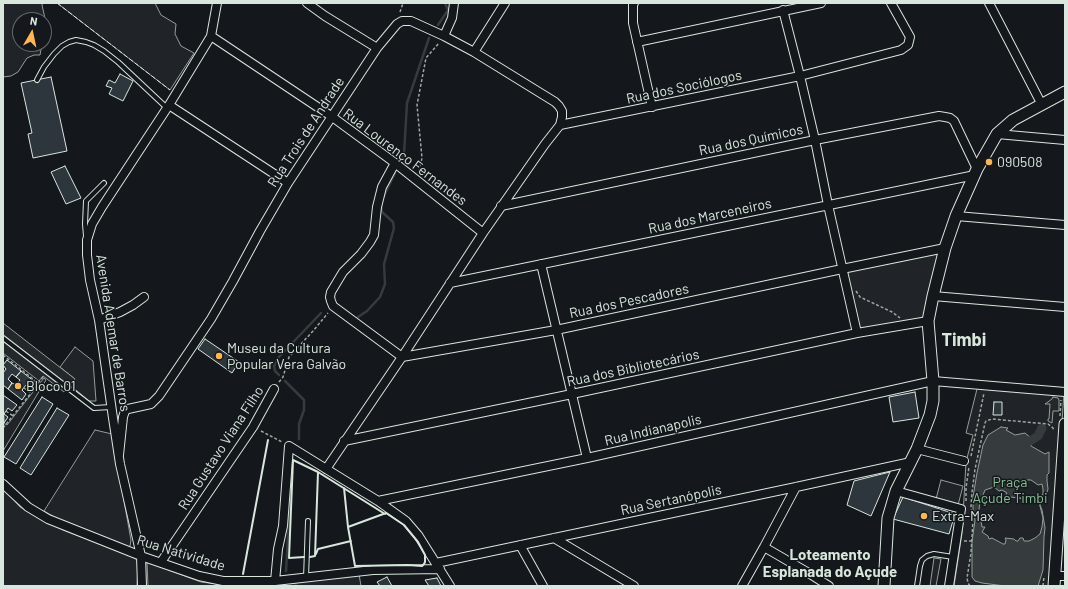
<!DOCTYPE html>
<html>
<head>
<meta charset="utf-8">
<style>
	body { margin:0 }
	#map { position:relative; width:1068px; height:589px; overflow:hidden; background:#14181c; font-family:Barlow,sans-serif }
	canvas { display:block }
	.frame { position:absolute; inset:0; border:4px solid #d8e6dc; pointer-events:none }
	.north { position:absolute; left:12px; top:12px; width:40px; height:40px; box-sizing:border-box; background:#14181c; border:1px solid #626a69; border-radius:50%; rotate:9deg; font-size:11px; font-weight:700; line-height:16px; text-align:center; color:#d8e6dc }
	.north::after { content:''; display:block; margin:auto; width:14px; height:18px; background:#ffb74d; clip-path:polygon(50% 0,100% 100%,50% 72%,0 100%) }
</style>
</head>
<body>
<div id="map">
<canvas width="1068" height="589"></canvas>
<div class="frame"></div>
<div class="north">N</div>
</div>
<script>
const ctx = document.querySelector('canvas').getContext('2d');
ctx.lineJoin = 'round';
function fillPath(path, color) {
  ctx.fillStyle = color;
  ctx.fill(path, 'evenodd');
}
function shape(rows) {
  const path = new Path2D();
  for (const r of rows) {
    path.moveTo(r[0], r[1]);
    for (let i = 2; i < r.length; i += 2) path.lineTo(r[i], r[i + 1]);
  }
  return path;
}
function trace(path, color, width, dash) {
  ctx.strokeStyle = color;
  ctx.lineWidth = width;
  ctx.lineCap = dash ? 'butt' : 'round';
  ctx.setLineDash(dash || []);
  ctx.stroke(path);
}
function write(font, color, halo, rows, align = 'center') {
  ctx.font = font + ' Barlow,sans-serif';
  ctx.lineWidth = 3;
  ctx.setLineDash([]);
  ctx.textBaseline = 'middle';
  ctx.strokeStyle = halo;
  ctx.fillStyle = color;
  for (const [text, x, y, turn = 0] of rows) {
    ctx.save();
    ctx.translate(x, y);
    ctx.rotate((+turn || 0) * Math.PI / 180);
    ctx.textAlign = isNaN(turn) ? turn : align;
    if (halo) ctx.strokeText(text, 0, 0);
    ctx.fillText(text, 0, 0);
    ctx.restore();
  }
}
const green = shape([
	[3,3,43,3,42,5,48,32,44,38,44,20,20,20,20,44,42,44,40,55,34,55,27,58,18,72,11,76,3,77,3,3],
	[57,3,155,3,161,15,176,24,175,34,181,46,194,53,170,90,57,3],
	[945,248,928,321,857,333,842,269,945,248],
	[75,347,93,361,96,401,89,401,70,385,75,379,60,367,75,347],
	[44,378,46,380,3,451,3,423,7,425,44,378],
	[978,385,1064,392,1051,586,954,586,962,533,966,462,973,435,966,433,978,385],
	[95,430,112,434,131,540,130,546,128,547,125,547,58,519,44,511,95,430],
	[941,480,963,486,958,505,936,499,941,480],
	[3,488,20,507,63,530,133,557,137,560,138,565,137,586,3,586,3,488],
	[934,558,941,559,936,586,930,586,934,558],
	[147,562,201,582,217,584,220,586,148,586,147,562],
	[359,574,361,586,262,586,292,583,359,574]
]);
const parking = shape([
	[3,323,75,379,64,392,43,376,39,381,3,353,3,323],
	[1053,397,1058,398,1059,400,1059,411,1053,411,1052,423,1048,421,1048,419,1049,419,1050,404,1045,404,1052,399,1053,397]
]);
const water = shape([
	[1001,427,1008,428,1006,430,1015,435,1025,433,1031,438,1030,442,1031,446,1045,454,1049,452,1049,473,1047,475,1047,481,1048,489,1046,496,1040,505,1042,510,1045,528,1044,537,1043,570,1038,586,1005,586,982,583,975,581,972,577,972,542,975,520,973,515,973,497,977,473,983,445,988,435,1001,427],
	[1023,480,1031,480,1038,485,1042,484,1043,489,1043,494,1038,498,1043,518,1042,527,1040,534,1035,538,1029,541,1024,541,1023,538,1020,538,1018,541,1016,541,1014,539,1005,538,1006,540,1005,544,1003,544,992,538,989,539,988,536,982,532,985,527,982,527,979,509,980,502,987,501,986,499,983,495,985,490,994,487,999,491,1002,490,1007,493,1005,496,1023,499,1018,497,1016,493,1019,484,1023,480]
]);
const stream = shape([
	[438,25,448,10,445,3],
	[401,160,404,154,407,103,429,38],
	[382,200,395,173],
	[358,317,367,311,380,297,385,284,384,264,394,228,393,222,382,212,381,205],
	[279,375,275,371,274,366,278,358,321,313],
	[285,381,304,400,304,410,299,424,299,439],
	[286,571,293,451],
	[295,583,296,586]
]);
const canal = shape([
	[1030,441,1038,436,1042,428]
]);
const building = shape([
	[120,74,133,81,123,101,109,94,112,88,106,86,109,80,115,83,120,74],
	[51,77,67,151,33,158,28,134,32,133,21,83,51,77],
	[65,166,81,198,66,204,51,172,65,166],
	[205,339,239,362,232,373,198,349,205,339],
	[7,360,21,371,16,377,12,374,8,379,12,383,8,389,3,385,3,373,6,369,3,365,7,360],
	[21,371,35,382,30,388,26,385,22,390,26,394,22,400,8,389,12,383,16,385,20,380,16,377,21,371],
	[915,392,919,418,893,422,889,397,915,392],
	[3,395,17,405,12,411,8,408,4,414,8,417,4,423,3,395],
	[42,397,53,404,16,464,4,457,42,397],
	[994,402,1002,402,1002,415,993,415,994,402],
	[57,408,69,415,31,475,20,468,57,408],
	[890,472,871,516,847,505,854,481,890,472],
	[903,497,955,514,949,534,893,519,903,497],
	[387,577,392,586,380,586,377,582,387,577],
	[437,578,441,586,429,586,425,580,437,578]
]);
const path = shape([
	[400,12,403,3],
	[419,171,422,158,417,105,426,58,439,43],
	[856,291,860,297,892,312,900,318],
	[3,355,38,383,43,377],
	[3,371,4,371],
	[279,382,283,377,289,357,313,331,328,313],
	[24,388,31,393,38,383],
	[6,411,13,416],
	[1060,416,1061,400],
	[3,428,31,393],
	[261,431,282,442],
	[971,456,984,393],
	[966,501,966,488,969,467],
	[964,541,971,541],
	[970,586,968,583,967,578,971,553,973,520,971,507,972,492,975,469,985,423,986,421,992,419,1048,424,1053,428,1054,431],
	[1043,586,1044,576]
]);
const lane = shape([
	[37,80,44,67,54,54,62,46,69,42,76,40,86,42,94,45,104,51,118,62,167,108],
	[86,236,85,224,86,201,104,183],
	[3,338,94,408,111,407],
	[306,578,308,521],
	[917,586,920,566,922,560,927,556,934,554,953,557]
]);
const street = shape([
	[307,3,325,16,377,48],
	[634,3,633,5,633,23,652,107],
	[989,3,1042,105],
	[783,10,800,76,815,140,828,205,857,333],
	[211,36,331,116,395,163,483,233],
	[444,36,452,18,454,3],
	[637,42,821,3],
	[474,52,505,3],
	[169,105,288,183],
	[997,134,1065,140],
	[395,163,382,187,377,207,374,235,370,242,361,254,343,272,331,292,330,297,331,301,333,306,402,357,556,330,842,269,945,248],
	[501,206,815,140,939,116,945,117,950,118,954,121,977,169],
	[956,216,1065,225],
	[541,264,587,458],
	[450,283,975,175],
	[933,296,1065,307],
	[99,320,120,312,133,305,144,297],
	[344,441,572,394,857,333,928,321],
	[917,449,964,461],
	[119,455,123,417,125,411,128,409,151,404,159,396,211,319,233,281,260,231,288,183,377,48,397,24,402,21,411,21,444,36,474,52,555,102,559,106,562,111,562,117,560,125],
	[326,469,402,357,483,233,545,144,560,125,800,76,901,50,908,45,910,37,891,3],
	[3,484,28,507,48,519,141,556,199,576,223,581,275,581,373,570,440,569],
	[896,491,961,509,949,586],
	[378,501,587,458,933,381,1065,392],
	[554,538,634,586],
	[520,545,543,586],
	[764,547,807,572,829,586],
	[161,562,253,427,274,389],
	[436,563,796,487,911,462],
	[1054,576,1065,576],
	[275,581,278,549,283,526,289,446,378,501,406,521,418,535,450,586],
	[142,586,141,556,120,464,113,418,99,320,90,280,87,255,87,240,92,224,102,207,169,105,211,36,217,3],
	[742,586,764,547,796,487]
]);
const secondary = shape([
	[884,586,888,518,896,491,917,449,930,415,933,401,933,381,928,321,933,296,945,248,956,216,977,169,997,134,1013,120,1065,92],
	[1054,586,1065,424]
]);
const fence = shape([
	[57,3,170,90]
]);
const wall = shape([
	[344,488,348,527],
	[386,513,404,525,418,542,425,555,425,562,424,564,422,566,408,565,355,566,348,527,386,513],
	[316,554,318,549,351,541],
	[315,556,318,472],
	[304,557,289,558,293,460,318,472,385,514],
	[310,557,315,556],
	[243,574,268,440]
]);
const markers = [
	[989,162,4,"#ffb74d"],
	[219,356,4,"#ffb74d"],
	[18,386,4,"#ffb74d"],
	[924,516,4,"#ffb74d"]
];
const streetNames = [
	["Rua dos Sociólogos",684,87,-12],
	["Rua Trois de Andrade",306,132,-57],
	["Rua dos Químicos",751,140,-12],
	["Rua Lourenço Fernandes",405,157,37],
	["Rua dos Marceneiros",710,216,-12],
	["Rua dos Pescadores",629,301,-12],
	["Avenida Ademar de Barros",113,333,81],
	["Rua dos Bibliotecários",633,368,-12],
	["Rua Indianapolis",653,430,-13],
	["Rua Gustavo Viana Filho",221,448,-57],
	["Rua Sertanópolis",671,500,-12],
	["Rua Natividade",181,553,17]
];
const poiNames = [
	["090508",997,162],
	["Museu da Cultura",227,348],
	["Popular Vera Galvão",227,364],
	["Bloco 01",26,386],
	["Extra-Max",932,516]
];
const parkNames = [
	["Praça",1010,482],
	["Açude Timbi",1010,498]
];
const neighbourhoodNames = [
	["Loteamento",830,555],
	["Esplanada do Açude",830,572]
];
const districtNames = [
	["Timbi",964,340]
];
fillPath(green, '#202428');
trace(green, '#939e99', 1);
fillPath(parking, '#24282b');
trace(parking, '#939e99', 1);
fillPath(water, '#363b3e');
trace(water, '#939e99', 1);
trace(stream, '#363b3e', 2.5);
trace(canal, '#363b3e', 9);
fillPath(building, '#2c363c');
trace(building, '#d8e6dc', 1);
trace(lane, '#d8e6dc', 6);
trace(street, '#d8e6dc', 10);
trace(secondary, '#d8e6dc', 13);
trace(path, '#9da8a2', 1.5, [3, 2]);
trace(lane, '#14181c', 4);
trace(street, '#14181c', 8);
trace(secondary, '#14181c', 11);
trace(fence, '#d8e6dc', 1, [5, 2]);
trace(wall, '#d8e6dc', 2);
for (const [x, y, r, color] of markers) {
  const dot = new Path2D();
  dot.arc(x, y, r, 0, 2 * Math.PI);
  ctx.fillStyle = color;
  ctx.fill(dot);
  trace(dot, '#14181c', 1.5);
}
write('14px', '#d8e6dc', '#14181c', streetNames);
write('14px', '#d8e6dc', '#14181c', poiNames, 'left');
write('14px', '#8ac095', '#14181c', parkNames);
write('bold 15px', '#d8e6dc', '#14181c', neighbourhoodNames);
write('bold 18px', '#d8e6dc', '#14181c', districtNames);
</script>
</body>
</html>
